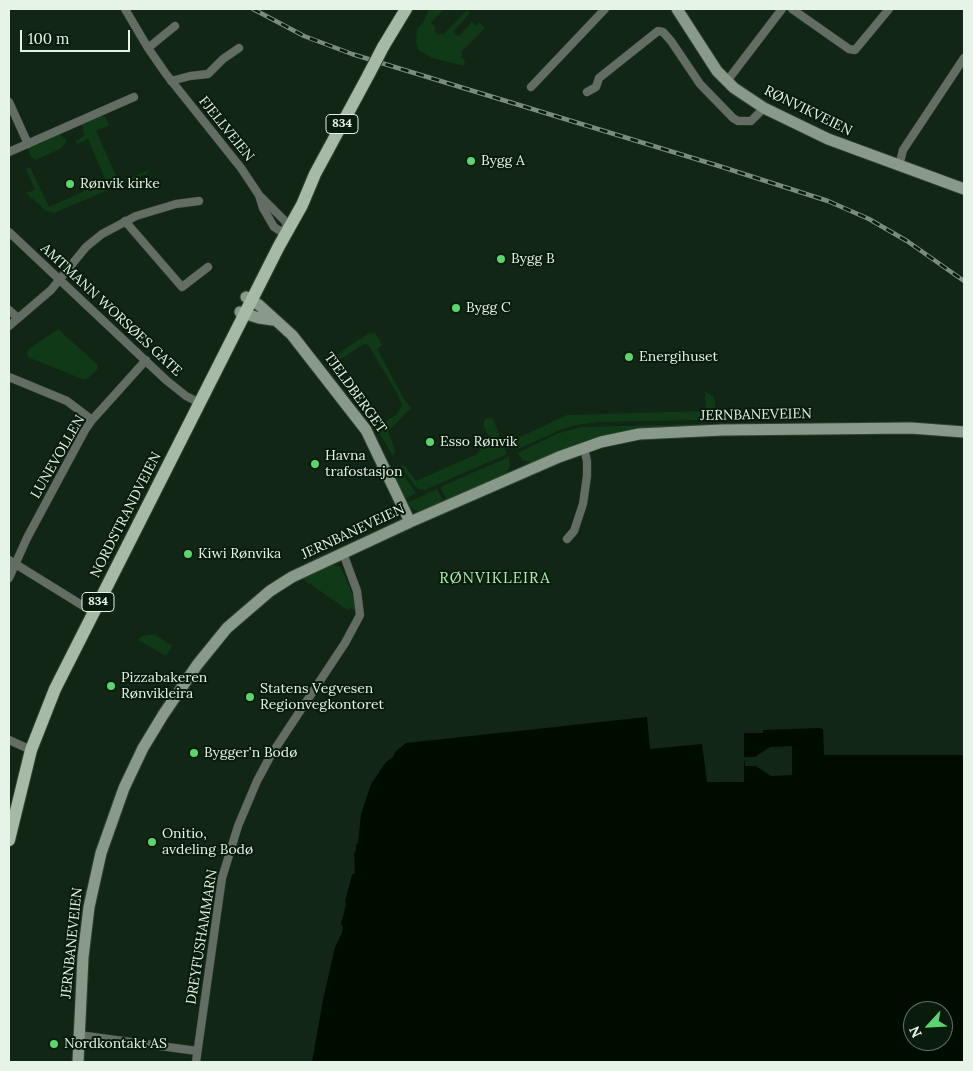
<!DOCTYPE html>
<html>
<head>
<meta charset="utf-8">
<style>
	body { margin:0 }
	#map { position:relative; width:973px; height:1071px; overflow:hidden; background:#122615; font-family:Lora,serif }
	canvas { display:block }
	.frame { position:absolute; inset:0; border:10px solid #e6f3e7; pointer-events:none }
	.north { position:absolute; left:903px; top:1001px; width:50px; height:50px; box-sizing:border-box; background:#091c0c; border:1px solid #617264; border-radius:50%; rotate:245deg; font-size:14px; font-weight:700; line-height:20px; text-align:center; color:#e6f3e7 }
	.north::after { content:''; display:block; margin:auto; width:18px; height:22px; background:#5ad56f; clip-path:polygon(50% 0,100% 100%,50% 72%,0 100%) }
	.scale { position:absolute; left:20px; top:30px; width:110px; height:22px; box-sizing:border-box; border:2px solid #e6f3e7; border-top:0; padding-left:6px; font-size:15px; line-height:18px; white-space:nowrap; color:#e6f3e7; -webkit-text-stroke:4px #091c0c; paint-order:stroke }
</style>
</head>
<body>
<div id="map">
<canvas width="973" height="1071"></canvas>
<div class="frame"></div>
<div class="north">N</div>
<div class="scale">100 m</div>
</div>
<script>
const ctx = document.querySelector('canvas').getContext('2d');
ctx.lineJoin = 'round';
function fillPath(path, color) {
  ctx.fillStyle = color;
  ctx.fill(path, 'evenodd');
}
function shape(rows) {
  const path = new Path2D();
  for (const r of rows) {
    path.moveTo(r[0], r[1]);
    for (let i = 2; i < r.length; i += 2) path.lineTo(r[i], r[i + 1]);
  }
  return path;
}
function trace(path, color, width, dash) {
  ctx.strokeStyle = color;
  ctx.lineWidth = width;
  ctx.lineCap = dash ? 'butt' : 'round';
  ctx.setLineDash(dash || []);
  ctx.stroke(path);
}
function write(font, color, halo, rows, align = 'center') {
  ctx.font = font + ' Lora,serif';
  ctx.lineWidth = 4;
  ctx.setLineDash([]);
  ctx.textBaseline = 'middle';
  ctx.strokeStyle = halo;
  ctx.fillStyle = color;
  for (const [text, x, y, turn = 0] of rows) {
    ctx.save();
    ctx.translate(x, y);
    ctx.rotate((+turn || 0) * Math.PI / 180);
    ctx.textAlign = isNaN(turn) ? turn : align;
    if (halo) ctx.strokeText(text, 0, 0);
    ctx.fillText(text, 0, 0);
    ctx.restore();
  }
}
const green = shape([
	[429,9,444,9,431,23,436,28,434,31,439,35,441,33,443,35,467,10,470,13,454,31,456,35,459,36,472,22,476,26,479,22,485,28,461,52,463,54,461,56,465,61,464,66,432,58,418,50,416,42,417,29,423,23],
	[98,116,102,116,106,118,109,125,96,131,119,182,149,170,148,173,54,213,46,211,26,193,35,190,26,169,30,167,49,207,106,181,88,139,77,144,75,141,84,136,82,123],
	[59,134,67,140,62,148,36,160,31,157,28,149,30,147],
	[58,329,97,364,98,369,87,379,82,379,30,358,28,356,27,353,29,349],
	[369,333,376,334,382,345,377,349,404,399,411,408,388,431,394,447,395,453,393,456,377,429,365,418,370,415,380,425,397,414,402,405,396,391,369,346,366,344,362,345,332,365,330,362,342,351],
	[705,392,713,396,715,401,715,413,712,419,702,420,598,422,576,425,562,429,516,450,518,438,567,415,706,411],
	[489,418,493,419,507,454,425,490,418,489,415,486,400,465,405,466,416,481,477,454,489,437,483,425,485,419],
	[708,421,699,426,536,462,529,462,523,460,517,453,559,433,581,427,699,424],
	[509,457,510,467,505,476,447,500,446,499,441,488,442,486],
	[397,466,416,493,405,499,393,473],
	[437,489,444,502,420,512,412,509,407,503],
	[332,564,340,567,345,576,353,596,355,611,349,607,349,611,300,577],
	[154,634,172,646,166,656,138,640,142,636]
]);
const water = shape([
	[647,717,650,749,702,744,707,782,744,782,744,733,763,733,763,730,818,728,823,729,824,755,964,755,964,1062,312,1062,323,1000,335,947,342,933,343,927,341,924,346,905,345,901,352,875,355,873,354,854,356,850,356,845,358,843,361,814,371,784,386,762,393,757,395,752,406,743],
	[913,1011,943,1011,943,1041,913,1041]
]);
const pier = shape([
	[792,746,792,775,771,776,756,766,745,766,744,757,755,757,770,747]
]);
const street = shape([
	[125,9,148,48,166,74,241,168,259,195,285,221,288,229,280,231,274,227,263,208,259,195],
	[792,9,849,49,855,50,889,9],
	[148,48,175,26],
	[171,81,190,76,208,74,223,59,239,48],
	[727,81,782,9],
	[531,87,605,9],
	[587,92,596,87,599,78,658,31,663,32,671,41,700,84,733,118,738,121,751,121,764,108],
	[9,102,28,144],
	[9,152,134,97],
	[899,166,903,150,964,58],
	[125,221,182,287,208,267],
	[9,232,166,380,186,396,200,403],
	[9,310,18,318],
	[9,326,51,290,86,247,102,234,136,216,176,204,199,201],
	[9,377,67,401,92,420],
	[567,539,574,531,583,504,587,476,587,461,584,448],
	[9,560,93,612],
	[9,578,27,538,85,430,92,420,146,360],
	[9,740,31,750],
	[79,1035,197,1051],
	[196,1062,222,878,238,826,257,781,271,755,345,643,360,615,357,591,343,553]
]);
const secondary = shape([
	[677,9,717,71,734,88,764,108,828,139,964,189],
	[246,297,259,305,292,335,366,430,410,522],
	[240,312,259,318,273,320],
	[78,1062,83,957,89,907,101,853,124,788,143,748,163,715,197,665,227,628,270,591,292,577,410,522,559,457,601,442,639,434,722,430,911,428,964,432]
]);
const primary = shape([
	[383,47,406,9],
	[9,840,31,750,55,689,279,246,302,205,315,174,369,74]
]);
const rail = shape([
	[253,9,304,36,352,54,719,166,828,201,869,219,907,241,964,281]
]);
const primaryBridge = shape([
	[369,74,383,47]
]);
const markers = [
	[471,161,5,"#5ad56f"],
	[70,184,5,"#5ad56f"],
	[501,259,5,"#5ad56f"],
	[456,308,5,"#5ad56f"],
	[629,357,5,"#5ad56f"],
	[430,442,5,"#5ad56f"],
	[315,464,5,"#5ad56f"],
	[188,554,5,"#5ad56f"],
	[111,686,5,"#5ad56f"],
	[250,697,5,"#5ad56f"],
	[194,753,5,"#5ad56f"],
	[152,842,5,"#5ad56f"],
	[54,1044,5,"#5ad56f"]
];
const shields = [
	[342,124,32],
	[98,602,32]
];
const shieldNames = [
	["834",342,124],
	["834",98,602]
];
const streetNames = [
	["RØNVIKVEIEN",808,111,26],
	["FJELLVEIEN",226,129,51],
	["AMTMANN WORSØES GATE",111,310,43],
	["TJELDBERGET",355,393,54],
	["JERNBANEVEIEN",756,415,-1],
	["LUNEVOLLEN",58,457,-60],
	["NORDSTRANDVEIEN",126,515,-63],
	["JERNBANEVEIEN",353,532,-25],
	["DREYFUSHAMMARN",202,937,-81],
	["JERNBANEVEIEN",72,943,-84]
];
const poiNames = [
	["Bygg A",481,161],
	["Rønvik kirke",80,184],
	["Bygg B",511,259],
	["Bygg C",466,308],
	["Energihuset",639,357],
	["Esso Rønvik",440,442],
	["Havna",325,456],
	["trafostasjon",325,472],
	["Kiwi Rønvika",198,554],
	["Pizzabakeren",121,678],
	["Rønvikleira",121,694],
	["Statens Vegvesen",260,689],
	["Regionvegkontoret",260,705],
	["Bygger'n Bodø",204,753],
	["Onitio,",162,834],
	["avdeling Bodø",162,850],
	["Nordkontakt AS",64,1044]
];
const neighbourhoodNames = [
	["RØNVIKLEIRA",495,579]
];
fillPath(green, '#0f3917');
fillPath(water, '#000c00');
fillPath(pier, '#122615');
trace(street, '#304332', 9);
trace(secondary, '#304332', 13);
trace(primary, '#304332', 14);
trace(street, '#636d64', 8);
trace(secondary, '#89998a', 11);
trace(primary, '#a6baa7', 12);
trace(rail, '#7b8c7d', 4.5);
trace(rail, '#091c0c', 2.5, [8]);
trace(primaryBridge, '#304332', 14, []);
trace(primaryBridge, '#a6baa7', 12);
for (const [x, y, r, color] of markers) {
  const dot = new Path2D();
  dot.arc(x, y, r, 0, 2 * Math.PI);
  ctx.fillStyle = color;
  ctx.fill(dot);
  trace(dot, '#091c0c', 2);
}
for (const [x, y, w] of shields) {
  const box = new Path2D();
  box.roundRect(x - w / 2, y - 9.5, w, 19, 4);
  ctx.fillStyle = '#091c0c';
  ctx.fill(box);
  trace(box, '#e6f3e7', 1);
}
write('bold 12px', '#e6f3e7', null, shieldNames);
write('14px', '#e6f3e7', '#091c0c', streetNames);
write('14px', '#e6f3e7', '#091c0c', poiNames, 'left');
ctx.letterSpacing = '1px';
write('15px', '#aeecb3', '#091c0c', neighbourhoodNames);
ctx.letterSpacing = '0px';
</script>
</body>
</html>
